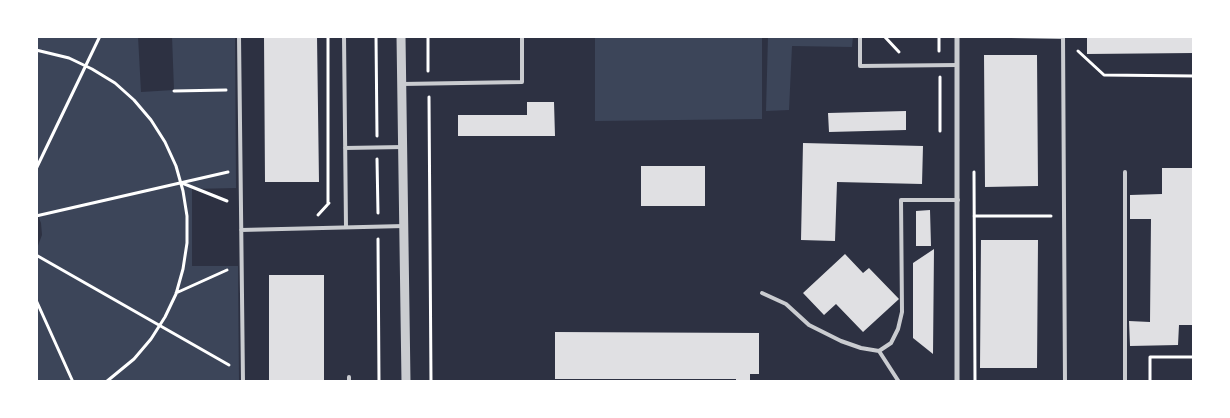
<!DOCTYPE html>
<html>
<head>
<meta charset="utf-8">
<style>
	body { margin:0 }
	#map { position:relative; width:1230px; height:418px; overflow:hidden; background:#2d3142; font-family:Mulish,sans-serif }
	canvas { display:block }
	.frame { position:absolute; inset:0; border:38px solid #fff; pointer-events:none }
</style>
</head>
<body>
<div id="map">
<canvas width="1230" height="418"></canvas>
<div class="frame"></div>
</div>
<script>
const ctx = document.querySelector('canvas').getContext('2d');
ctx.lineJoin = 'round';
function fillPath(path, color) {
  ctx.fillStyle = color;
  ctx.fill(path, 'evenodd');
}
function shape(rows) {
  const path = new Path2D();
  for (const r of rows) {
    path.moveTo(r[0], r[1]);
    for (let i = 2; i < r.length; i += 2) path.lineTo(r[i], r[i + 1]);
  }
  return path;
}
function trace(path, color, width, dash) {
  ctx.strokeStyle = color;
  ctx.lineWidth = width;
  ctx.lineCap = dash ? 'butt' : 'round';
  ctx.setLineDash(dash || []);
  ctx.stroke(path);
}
const green = shape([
	[36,36,138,36,141,92,174,90,172,36,235,36,236,188,192,189,192,266,238,266,239,382,36,382,36,251,42,235,41,223,36,211],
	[595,36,762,36,762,119,595,121],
	[768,36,853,36,852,47,792,46,789,110,766,111]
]);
const building = shape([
	[264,36,317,36,319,182,265,182],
	[1087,36,1194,36,1194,53,1087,54],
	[984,55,1037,55,1038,186,985,187],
	[527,102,554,102,555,136,458,136,458,115,527,115],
	[906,111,906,130,829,132,828,113],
	[803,143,923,146,922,184,837,182,835,241,801,240],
	[641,166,705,166,705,206,641,206],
	[1162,168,1194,168,1194,325,1179,325,1178,345,1130,346,1129,321,1150,322,1151,219,1130,219,1130,195,1162,194],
	[930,210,931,246,916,246,916,211],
	[981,240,1038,240,1037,368,980,368],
	[934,249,933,354,913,338,913,263],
	[845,254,863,273,869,268,899,299,863,332,836,304,824,315,803,293],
	[269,275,324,275,324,382,269,382],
	[555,332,759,333,759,374,750,374,750,382,736,382,736,379,555,379]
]);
const path = shape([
	[376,36,377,136],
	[428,36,428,71],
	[884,36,899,52],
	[939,36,939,51],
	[36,50,69,58,92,69,115,83,134,100,151,120,165,142,176,166,183,191,187,216,187,243,183,269,176,294,165,317,151,339,134,359,106,382],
	[1078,51,1104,75,1194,76],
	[940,77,940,131],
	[174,91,226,90],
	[429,97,431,382],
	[377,159,378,213],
	[36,169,100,36],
	[974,172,975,382],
	[182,183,227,201],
	[328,204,328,36],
	[318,215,329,203],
	[36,216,228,172],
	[974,216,1051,216],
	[378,239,379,382],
	[36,255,229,365],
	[176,293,227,270],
	[36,300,73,382],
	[1150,382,1150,357,1194,357]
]);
const service = shape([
	[239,36,243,382],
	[344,36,346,227],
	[860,36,860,66,957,65],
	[1011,36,1063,37],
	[1063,36,1065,382],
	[402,84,522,82,522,36],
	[345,148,403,147],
	[241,230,404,226],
	[762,293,786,304,809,325,841,341,861,348,879,351,891,343,898,329,902,312,901,200,958,200],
	[879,351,899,382],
	[349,377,349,382],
	[1125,382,1125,172]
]);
const minor = shape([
	[957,382,957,36]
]);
const tertiary = shape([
	[401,36,406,382]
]);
fillPath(green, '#3c4559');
fillPath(building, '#e0e0e3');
trace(path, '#fff', 3);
trace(service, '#caccd0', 4);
trace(minor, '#caccd0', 5);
trace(tertiary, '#caccd0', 9);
</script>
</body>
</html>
